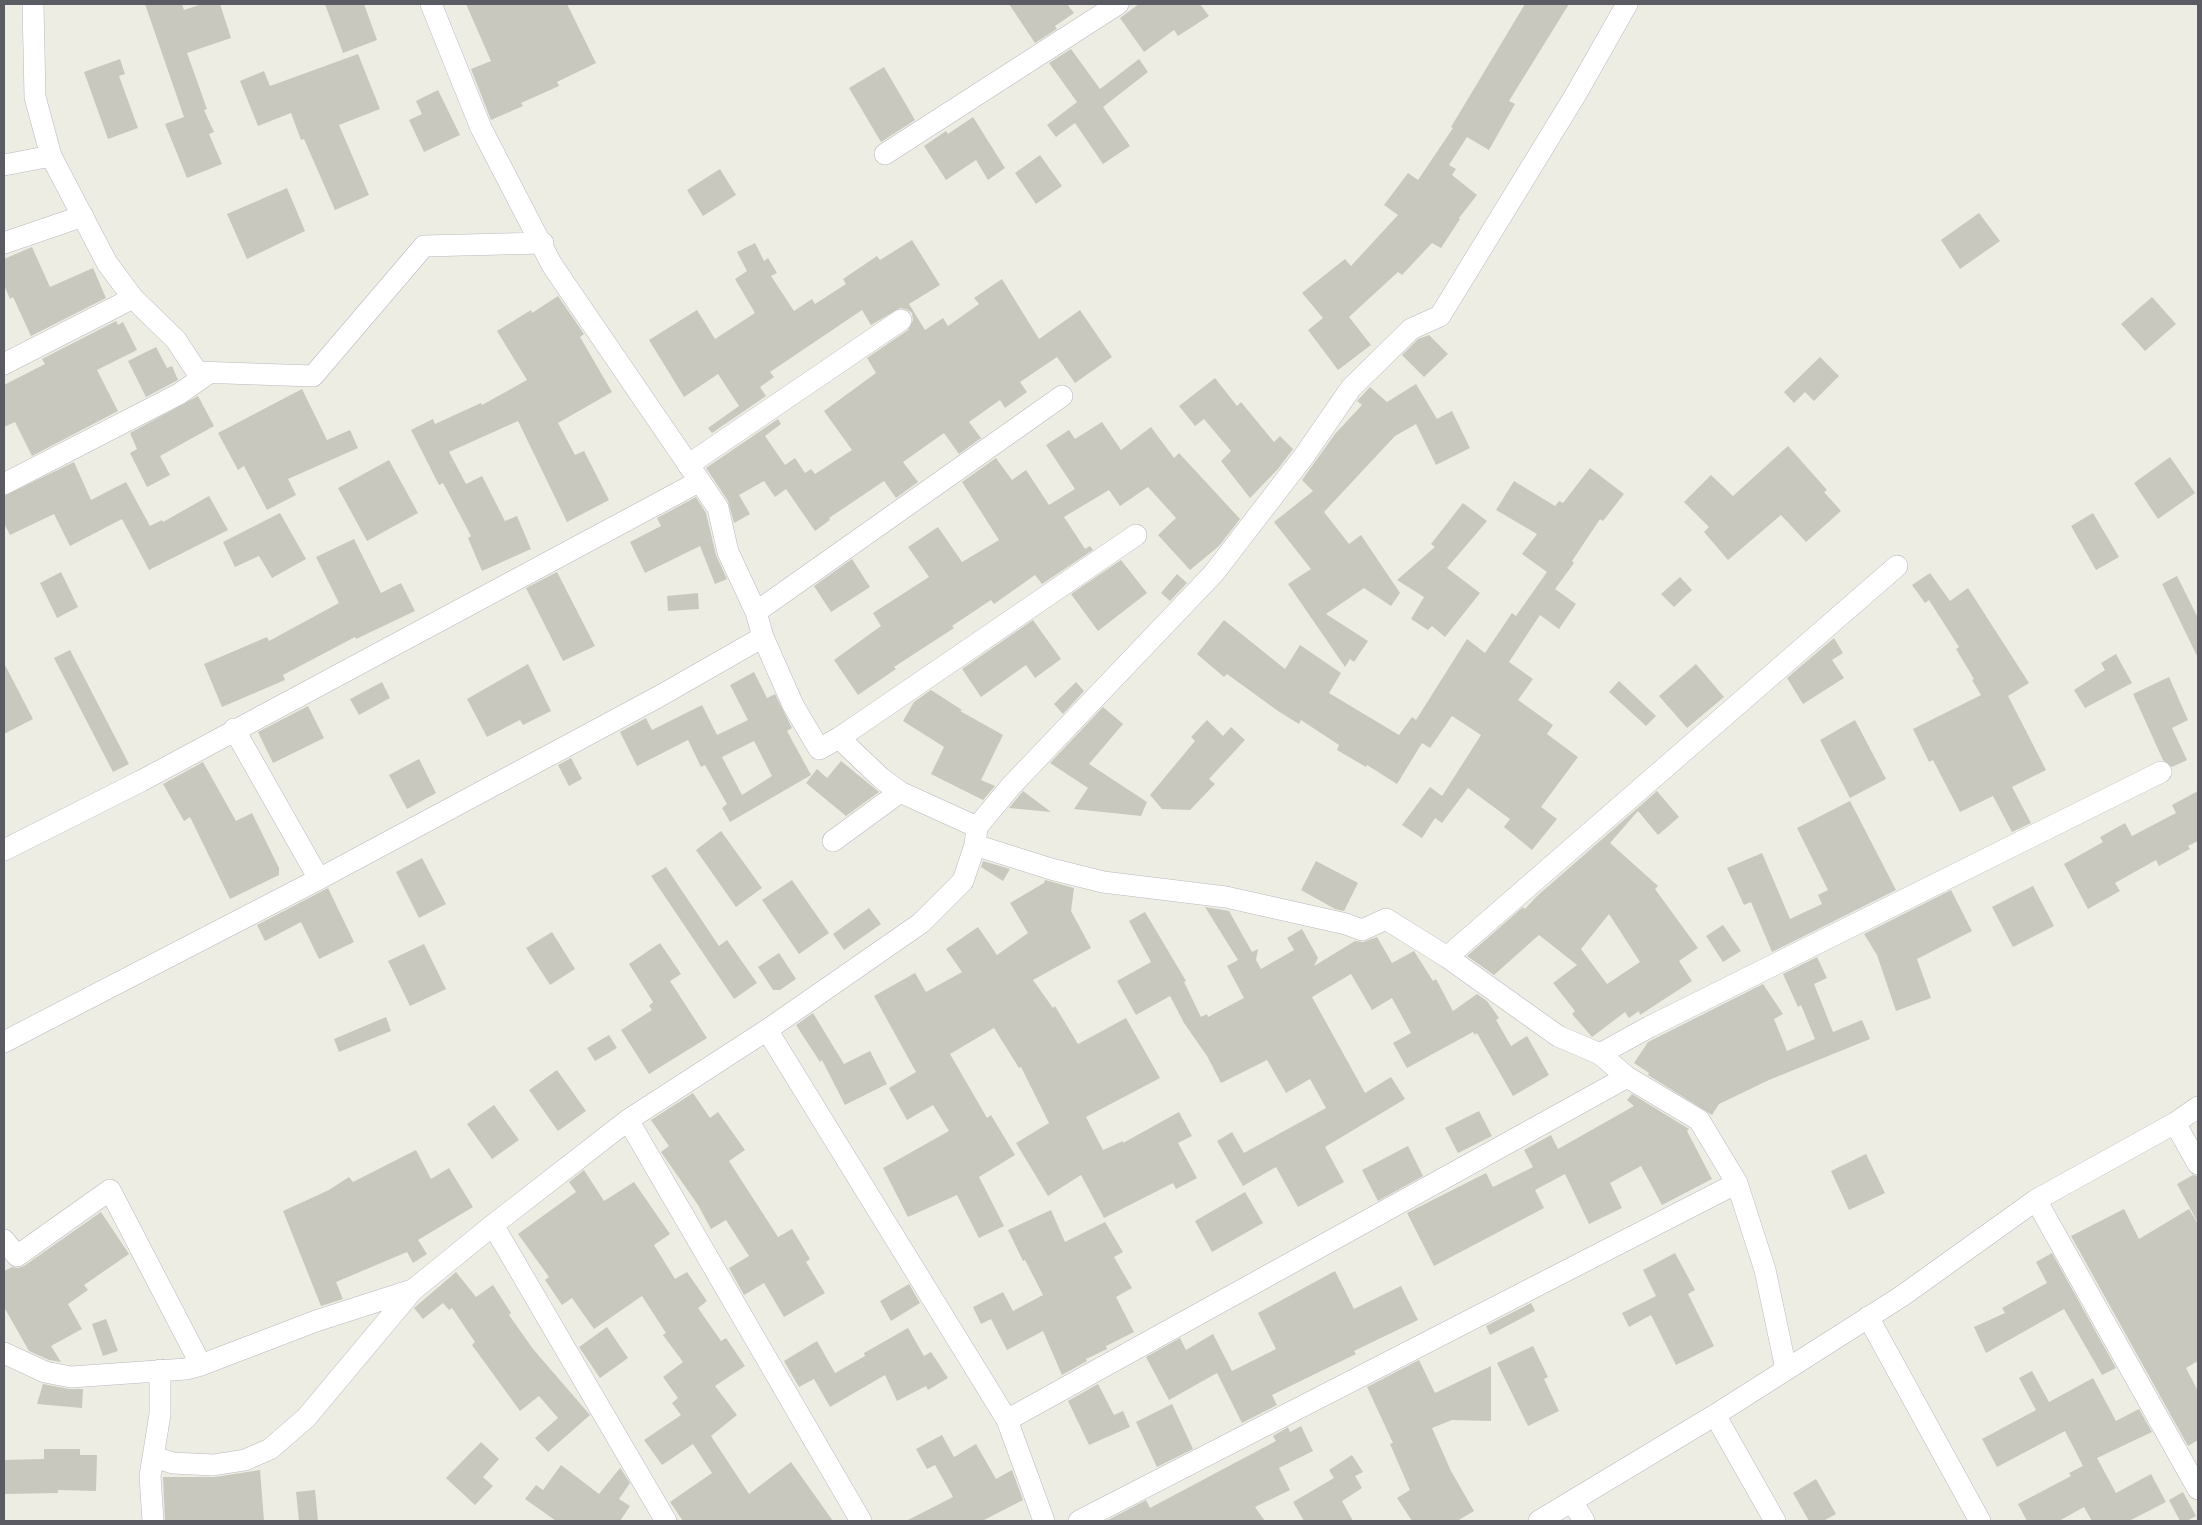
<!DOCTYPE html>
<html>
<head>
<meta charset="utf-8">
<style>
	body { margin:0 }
	#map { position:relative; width:2202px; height:1525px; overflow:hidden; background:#edede3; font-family:"Work Sans",sans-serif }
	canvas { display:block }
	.frame { position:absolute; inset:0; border:5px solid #5b5c63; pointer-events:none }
</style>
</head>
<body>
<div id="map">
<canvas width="2202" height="1525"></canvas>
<div class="frame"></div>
</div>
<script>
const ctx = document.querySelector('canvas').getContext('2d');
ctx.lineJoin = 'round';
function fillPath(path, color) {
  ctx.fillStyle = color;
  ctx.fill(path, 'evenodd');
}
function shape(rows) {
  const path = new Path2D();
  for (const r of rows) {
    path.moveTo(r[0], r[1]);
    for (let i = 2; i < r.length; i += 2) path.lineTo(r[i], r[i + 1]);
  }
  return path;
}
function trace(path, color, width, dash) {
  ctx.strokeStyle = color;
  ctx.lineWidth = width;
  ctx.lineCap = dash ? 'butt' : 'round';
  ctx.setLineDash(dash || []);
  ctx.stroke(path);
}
const building = shape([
	[145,4,182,4,184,10,202,4,220,4,231,38,187,53,207,109,204,110,214,132,209,134,222,164,187,178,165,124,184,117],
	[325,4,364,4,377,40,343,53],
	[466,4,567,4,596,63,557,82,559,86,521,103,523,106,491,120,471,69,491,61],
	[1009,4,1067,4,1074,13,1055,26,1057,29,1035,43],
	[1139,4,1200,4,1209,16,1178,36,1174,30,1144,52,1120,18],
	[1525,4,1569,4,1509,101,1515,104,1489,150,1467,137,1449,165,1456,169,1452,175,1477,195,1459,218,1460,219,1441,248,1432,243,1402,275,1398,272,1349,317,1371,345,1338,370,1308,330,1323,318,1302,293,1345,259,1351,266,1398,215,1384,205,1408,173,1418,180,1453,128,1451,127],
	[1071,49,1100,89,1139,59,1148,72,1103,107,1130,146,1103,164,1075,123,1056,137,1047,125,1077,102,1049,63],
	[358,54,380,109,339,125,369,195,335,210,304,139,301,140,291,113,258,126,240,81,264,71,270,86],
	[120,59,125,74,119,76,138,128,108,139,84,72],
	[884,67,915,120,881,142,849,88],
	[438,90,460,135,424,152,409,120,422,114,416,101],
	[973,117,1005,168,988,180,976,160,946,180,924,146,946,131,948,134],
	[1040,155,1062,186,1036,204,1015,173],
	[720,169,736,195,703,216,687,190],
	[287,188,305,231,247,259,227,214],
	[1979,213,2000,241,1960,269,1941,240],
	[912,240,940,285,909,304,925,330,943,318,948,326,979,304,974,298,1002,279,1039,339,1080,310,1112,357,1075,383,1057,357,1020,382,1027,392,1005,408,1000,400,969,422,981,438,959,454,944,433,903,462,918,482,896,498,884,481,829,518,830,520,815,531,786,489,775,497,764,481,739,495,750,514,734,523,728,501,706,468,778,419,781,424,765,436,785,465,795,458,805,473,811,469,815,474,852,450,824,411,876,373,867,358,908,330,913,320,912,313,906,309,900,308,871,325,862,310,770,372,774,377,760,387,766,396,712,433,708,428,739,406,718,374,684,397,649,340,697,310,715,339,755,313,735,279,747,271,737,252,755,243,764,261,768,258,777,273,771,276,794,311,812,299,815,304,846,284,843,279,877,256,880,260],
	[32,247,50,287,93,268,106,298,31,336,13,297,10,299,4,285,4,259],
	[558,296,584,334,580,337,612,392,558,423,575,455,584,451,609,500,567,522,518,421,449,452,466,484,482,476,505,521,517,516,531,549,482,571,468,538,471,536,443,483,439,485,411,430,433,419,435,424,481,403,482,405,527,380,497,331,531,310,532,313],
	[2152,297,2176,324,2145,351,2121,324],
	[116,321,118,325,123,322,137,350,97,370,118,411,32,456,15,422,4,427,4,385,45,364,42,359],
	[1429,335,1448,354,1424,377,1402,355,1418,339],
	[156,347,167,368,172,366,178,380,146,397,128,361],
	[1820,357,1839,376,1814,401,1805,392,1794,403,1784,392],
	[1215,378,1237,406,1241,402,1274,442,1280,436,1293,449,1278,469,1250,498,1221,461,1231,451,1204,419,1195,426,1179,406],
	[1416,384,1437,419,1452,411,1470,448,1436,465,1416,424,1395,436,1324,512,1349,544,1361,535,1400,593,1391,606,1364,588,1326,614,1368,641,1354,662,1350,659,1345,667,1288,584,1311,569,1274,522,1313,491,1302,480,1335,434,1362,405,1357,401,1370,387,1387,402],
	[302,389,327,440,350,430,358,448,288,479,296,495,267,510,244,466,238,470,218,433],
	[198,396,214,426,160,456,170,475,147,487,130,453,137,449,130,433],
	[1102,422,1121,450,1151,427,1174,458,1179,453,1240,519,1219,546,1190,570,1158,535,1176,518,1148,487,1120,506,1109,490,1064,517,1085,549,1090,546,1093,550,1042,584,1035,575,994,604,991,600,952,626,954,628,894,667,896,669,858,695,834,660,881,626,873,613,929,577,908,547,938,527,962,562,999,540,962,482,996,458,1012,480,1026,470,1049,505,1075,489,1046,445,1069,430,1075,439],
	[1788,446,1827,490,1824,492,1841,511,1806,542,1781,515,1728,560,1704,532,1709,527,1684,502,1711,475,1733,496],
	[2170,457,2195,493,2158,519,2134,483],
	[389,460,418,513,367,541,338,488],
	[74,462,91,500,126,482,150,526,162,520,163,522,209,496,228,530,149,570,122,519,70,546,54,514,10,535,4,523,4,496],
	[1590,468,1624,494,1603,521,1600,519,1572,561,1574,563,1555,589,1576,604,1559,629,1540,615,1509,662,1533,679,1518,700,1553,725,1547,734,1578,757,1541,807,1557,819,1532,850,1504,827,1510,819,1468,788,1442,823,1435,818,1422,838,1402,825,1430,787,1442,796,1481,735,1452,716,1430,748,1422,743,1397,784,1367,765,1366,767,1337,750,1339,745,1301,720,1299,724,1278,711,1227,674,1224,677,1197,654,1224,620,1285,669,1300,645,1341,673,1329,693,1399,735,1412,717,1416,720,1467,639,1485,653,1512,613,1516,616,1547,572,1522,554,1537,534,1496,510,1514,481,1555,506,1559,501,1563,503],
	[696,497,706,513,716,555,727,579,715,584,700,546,645,573,630,542,661,526,657,518],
	[1463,503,1487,521,1447,568,1480,593,1445,637,1432,626,1428,630,1411,619,1424,597,1397,580,1435,547,1431,544],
	[280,513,306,559,272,578,259,556,235,567,223,542],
	[2093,513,2119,557,2096,570,2071,526],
	[354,539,381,593,401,583,415,611,356,639,355,637,283,675,285,680,222,707,204,664,267,637,269,641,339,603,316,557],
	[852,559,870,587,831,612,814,586],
	[1121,560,1147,593,1098,631,1071,594],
	[61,572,78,607,57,618,40,583],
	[557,572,595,646,563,661,526,588],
	[1930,573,1950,601,1968,588,2029,683,2008,696,2046,770,2012,787,2031,823,2012,832,1993,796,1960,812,1933,760,1929,762,1913,729,1981,695,1972,680,1974,679,1956,649,1959,647,1929,600,1925,603,1912,585],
	[1177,574,1187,583,1170,601,1161,593],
	[2177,576,2198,618,2198,658,2162,584],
	[1680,577,1692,590,1674,607,1661,594],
	[698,593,699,609,668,611,667,596],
	[1033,620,1061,659,1035,678,1026,665,981,697,962,669],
	[1834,638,1843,653,1832,660,1844,678,1803,704,1787,678],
	[70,650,129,764,113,772,54,658],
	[2116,654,2132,683,2085,708,2074,690,2105,670,2101,663],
	[4,663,33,719,4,734],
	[528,664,551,711,523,725,520,720,487,737,467,699],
	[1696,664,1724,697,1687,728,1659,696],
	[754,672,767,698,775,694,792,728,787,731,811,775,730,822,722,808,727,804,705,765,701,767,688,740,637,766,620,732,646,718,652,730,702,705,717,735,748,720,730,685],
	[754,741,772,776,742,795,722,757],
	[2169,677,2188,720,2172,728,2187,760,2172,767,2163,760,2133,694],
	[1619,681,1656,716,1646,726,1609,692],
	[382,682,390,698,359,715,350,699],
	[1076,682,1084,691,1063,714,1054,704],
	[931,690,962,710,960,711,1003,735,981,780,995,786,983,800,931,774,944,747,903,721,914,702],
	[308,706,324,738,273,763,258,732],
	[1103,707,1123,724,1089,764,1147,802,1141,816,1074,809,1088,788,1050,763],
	[1207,720,1223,736,1231,727,1245,740,1209,779,1215,784,1190,810,1162,809,1150,795,1195,741,1191,737],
	[1855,720,1886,779,1850,798,1820,740],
	[571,758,582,779,569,786,558,765],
	[419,759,436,793,407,809,389,775],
	[841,761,879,792,846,816,806,783,817,769,827,778],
	[203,762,236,821,252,813,279,868,279,875,230,899,190,817,184,821,163,784],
	[1023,791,1051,812,1009,808],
	[1657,791,1679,817,1658,835,1638,811,1610,843,1658,886,1655,889,1698,948,1679,961,1692,981,1640,1015,1639,1011,1629,1018,1625,1012,1592,1037,1572,1014,1575,1011,1553,983,1577,965,1539,935,1494,975,1467,956,1523,907,1525,909,1536,897],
	[1609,914,1640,962,1607,984,1581,949],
	[2198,791,2198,841,2188,846,2190,849,2159,866,2156,860,2115,883,2120,891,2088,909,2064,864,2103,842,2100,837,2125,823,2132,836,2176,813,2172,805],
	[1850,801,1896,890,1772,952,1751,902,1744,905,1727,868,1762,853,1790,919,1822,904,1818,895,1828,890,1797,828],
	[721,831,762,888,736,907,696,850],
	[422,858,446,904,419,918,396,872],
	[983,861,1010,869,1003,881,981,867],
	[1316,861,1358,883,1344,911,1335,909,1301,890],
	[666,867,719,946,727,940,757,983,734,999,651,876],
	[792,880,829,933,799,954,762,900],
	[1045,880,1074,888,1071,911,1091,948,1033,980,1053,1008,1055,1006,1078,1044,1126,1018,1160,1078,1086,1117,1103,1150,1123,1141,1123,1143,1179,1112,1192,1136,1178,1143,1197,1178,1176,1189,1173,1183,1104,1218,1081,1175,1048,1196,1016,1143,1049,1123,1021,1067,1019,1068,994,1028,950,1054,987,1118,991,1115,1015,1155,979,1177,1004,1226,979,1238,957,1195,908,1217,883,1168,949,1131,933,1105,907,1120,889,1088,916,1072,874,996,915,973,926,992,962,972,946,949,978,927,997,955,1028,933,1010,903,1044,883],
	[2033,886,2054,926,2013,947,1992,907],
	[328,888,354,942,319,959,301,922,265,941,257,925],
	[1951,890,1972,931,1917,959,1931,998,1896,1011,1877,955,1864,934],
	[1205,907,1229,911,1252,952,1258,949,1256,960,1261,969,1294,950,1287,938,1302,929,1318,958,1314,966,1355,941,1363,942,1377,937,1392,963,1414,951,1433,981,1436,979,1453,1011,1477,994,1487,1001,1499,1018,1496,1020,1511,1046,1527,1036,1549,1075,1513,1096,1477,1033,1475,1035,1473,1032,1407,1068,1393,1043,1411,1033,1392,998,1372,1010,1351,974,1312,997,1365,1093,1391,1077,1405,1099,1325,1147,1344,1182,1298,1207,1276,1167,1243,1186,1217,1141,1232,1132,1244,1153,1326,1108,1310,1079,1286,1093,1267,1060,1221,1083,1207,1056,1184,1023,1170,996,1136,1015,1117,981,1151,962,1129,921,1145,912,1186,981,1184,982,1201,1017,1207,1014,1208,1017,1244,998,1227,966,1238,960],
	[869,908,881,924,844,950,833,934],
	[1723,925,1741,951,1723,962,1706,936],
	[552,932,575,969,550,985,526,948],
	[660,943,681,974,670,981,707,1038,649,1074,621,1030,652,1010,649,1006,653,1002,629,964],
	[424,944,446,989,410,1006,388,961],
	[779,953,796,979,780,990,773,990,758,967],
	[1817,957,1827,978,1814,984,1833,1032,1862,1020,1870,1039,1769,1080,1719,1104,1712,1115,1648,1075,1649,1073,1634,1063,1648,1042,1763,984,1783,1014,1774,1019,1787,1051,1815,1039,1801,1005,1798,1007,1783,974],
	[813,1013,844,1064,870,1051,887,1084,845,1105,822,1060,820,1062,796,1025],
	[386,1017,391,1031,339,1052,334,1039],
	[609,1035,617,1048,595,1061,587,1048],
	[557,1070,586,1111,558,1131,529,1090],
	[693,1093,710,1118,718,1112,745,1150,729,1161,778,1237,792,1229,810,1259,806,1262,825,1293,784,1317,764,1283,744,1295,729,1268,749,1256,726,1220,711,1229,698,1205,661,1152,669,1146,651,1120],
	[1632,1094,1689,1129,1687,1131,1712,1179,1662,1205,1641,1166,1610,1183,1622,1208,1589,1224,1565,1174,1535,1190,1544,1208,1434,1266,1407,1213,1486,1173,1493,1187,1533,1167,1524,1150,1551,1135,1558,1149,1634,1106,1627,1100],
	[494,1105,519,1140,492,1159,467,1124],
	[1479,1111,1492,1136,1458,1153,1445,1128],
	[1408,1146,1423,1176,1378,1201,1362,1170],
	[416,1150,431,1179,449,1168,473,1207,418,1240,427,1254,413,1263,407,1252,336,1282,343,1299,321,1306,283,1211,329,1190,349,1177,353,1182],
	[1866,1154,1885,1193,1849,1210,1831,1171],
	[584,1170,604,1201,634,1182,670,1234,654,1245,675,1279,687,1272,707,1301,698,1308,721,1341,726,1338,745,1366,715,1386,737,1415,711,1436,749,1494,791,1462,833,1521,683,1521,670,1502,712,1473,693,1444,662,1465,644,1440,681,1415,672,1403,678,1398,663,1377,683,1362,663,1335,666,1333,642,1296,594,1329,572,1298,562,1305,545,1280,549,1277,518,1234,576,1192,569,1182],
	[2193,1175,2198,1176,2198,1223,2177,1184],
	[1245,1192,1263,1223,1212,1252,1195,1221],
	[2124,1209,2139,1239,2189,1209,2198,1224,2198,1361,2186,1368,2198,1391,2198,1440,2188,1446,2071,1236],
	[1051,1210,1065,1242,1105,1222,1123,1252,1114,1257,1132,1288,1116,1297,1134,1332,1106,1346,1107,1349,1086,1359,1087,1361,1062,1375,1043,1331,1007,1350,991,1319,981,1324,973,1307,1003,1292,1013,1311,1043,1295,1025,1260,1023,1261,1008,1230],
	[101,1212,129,1254,84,1285,88,1290,68,1304,82,1329,51,1346,61,1362,49,1360,29,1351,4,1307,4,1271,12,1267,18,1268,24,1266],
	[1675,1253,1695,1290,1688,1294,1714,1346,1676,1365,1651,1315,1629,1327,1622,1313,1656,1296,1643,1270],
	[2052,1253,2116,1368,2102,1375,2064,1309,1986,1353,1974,1327,2005,1313,2002,1308,2047,1283,2036,1262],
	[1335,1271,1354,1309,1401,1286,1418,1320,1354,1351,1356,1354,1272,1395,1277,1405,1242,1423,1217,1373,1169,1400,1146,1357,1180,1338,1186,1350,1213,1334,1232,1371,1276,1349,1258,1313],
	[456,1272,476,1297,493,1285,511,1313,509,1315,533,1349,590,1415,548,1452,535,1438,558,1418,539,1396,520,1411,472,1345,475,1342,452,1308,449,1310,443,1303,423,1319,414,1308],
	[909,1284,920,1303,891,1321,880,1301],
	[1531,1303,1535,1311,1490,1335,1486,1326],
	[106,1319,118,1351,103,1356,92,1324],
	[607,1327,628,1358,600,1378,579,1347],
	[908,1328,924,1356,931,1352,948,1378,928,1390,926,1386,897,1401,885,1375,830,1407,814,1379,799,1387,784,1361,817,1341,835,1373,865,1356,864,1353],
	[1533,1346,1548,1377,1544,1379,1559,1411,1528,1426,1497,1363],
	[1419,1360,1435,1393,1491,1366,1491,1421,1452,1420,1432,1428,1451,1471,1474,1511,1457,1521,1412,1521,1397,1498,1410,1490,1390,1444,1393,1443,1367,1387],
	[2032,1371,2049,1402,2093,1378,2116,1421,2139,1409,2152,1432,2097,1458,2116,1493,2151,1474,2166,1502,2129,1521,2092,1521,2084,1507,2059,1521,2027,1521,2018,1504,2071,1476,2069,1473,2083,1466,2065,1431,1997,1467,1982,1439,2036,1410,2019,1378],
	[43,1384,69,1389,83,1389,82,1408,37,1404],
	[1098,1384,1114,1415,1123,1411,1130,1427,1089,1445,1068,1401],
	[1172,1404,1193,1449,1157,1467,1136,1422],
	[1301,1426,1313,1451,1279,1468,1290,1490,1255,1507,1265,1521,1106,1521,1146,1500,1150,1508,1276,1441,1273,1436,1288,1427,1290,1432],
	[942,1435,954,1457,976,1444,996,1479,1012,1470,1023,1500,982,1521,906,1521,953,1497,935,1465,927,1469,916,1449],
	[481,1442,499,1459,483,1477,493,1486,475,1505,446,1478],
	[44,1449,80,1449,80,1455,97,1455,96,1491,58,1490,58,1493,4,1494,4,1460,44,1459],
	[1352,1455,1363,1472,1355,1476,1362,1488,1342,1501,1353,1521,1304,1521,1293,1502,1334,1478,1329,1470],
	[561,1465,599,1494,620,1468,621,1469,630,1483,619,1499,630,1506,620,1521,556,1521,525,1499,536,1485,543,1490],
	[260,1470,264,1521,165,1521,163,1477,215,1477],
	[1816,1479,1836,1514,1823,1521,1809,1521,1793,1493],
	[315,1490,318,1521,299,1521,296,1492],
	[2183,1492,2196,1516,2187,1521,2180,1521,2169,1500]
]);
const minor = shape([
	[33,4,35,97,51,156,107,263,133,298,176,340,197,372,313,376,424,246,543,243],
	[431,4,481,128,552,265,718,508,728,552,756,612,763,637,793,705,819,749,839,738,881,778,900,792,977,827],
	[885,154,1118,4],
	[4,165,51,156],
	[4,243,83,216],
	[4,364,133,298],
	[688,465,901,320],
	[4,484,179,394,209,373],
	[756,612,1062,396],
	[234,729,319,879],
	[839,738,1136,535],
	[833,841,900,792],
	[975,845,1051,869,1103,882,1226,897,1346,924,1362,930,1386,919,1447,957,1558,1036,1600,1054,1627,1077,1699,1120,1737,1183,1765,1270,1786,1369],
	[4,850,141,781,698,482],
	[1447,957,1897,566],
	[767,1030,1007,1420,1044,1521],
	[4,1042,319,879,658,697,763,637],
	[1600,1054,1649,1027,2161,772],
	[628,1120,861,1521],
	[2175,1123,2198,1164],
	[2036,1200,2198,1489],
	[493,1225,666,1521],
	[4,1240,17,1256,110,1190,201,1365],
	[1868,1317,1980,1521],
	[4,1353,45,1372,71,1377,186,1369,201,1365,316,1321,412,1290],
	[1715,1415,1775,1521],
	[1007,1420,1627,1077],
	[154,1457,173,1463,213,1465,245,1460,270,1449,306,1418,413,1290,493,1225,628,1120,767,1030,921,923,963,881,975,845,977,827,1011,786,1214,573,1304,456,1351,388,1411,329,1440,316,1576,94,1627,4],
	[1572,1501,1584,1521],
	[153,1521,150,1476,160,1414,160,1370],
	[1079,1521,1737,1183],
	[1539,1521,1715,1415,1902,1296,2036,1200,2175,1123,2198,1107]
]);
fillPath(building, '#c8c8bf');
trace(minor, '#b8b9bf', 22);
trace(minor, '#fff', 21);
</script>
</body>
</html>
